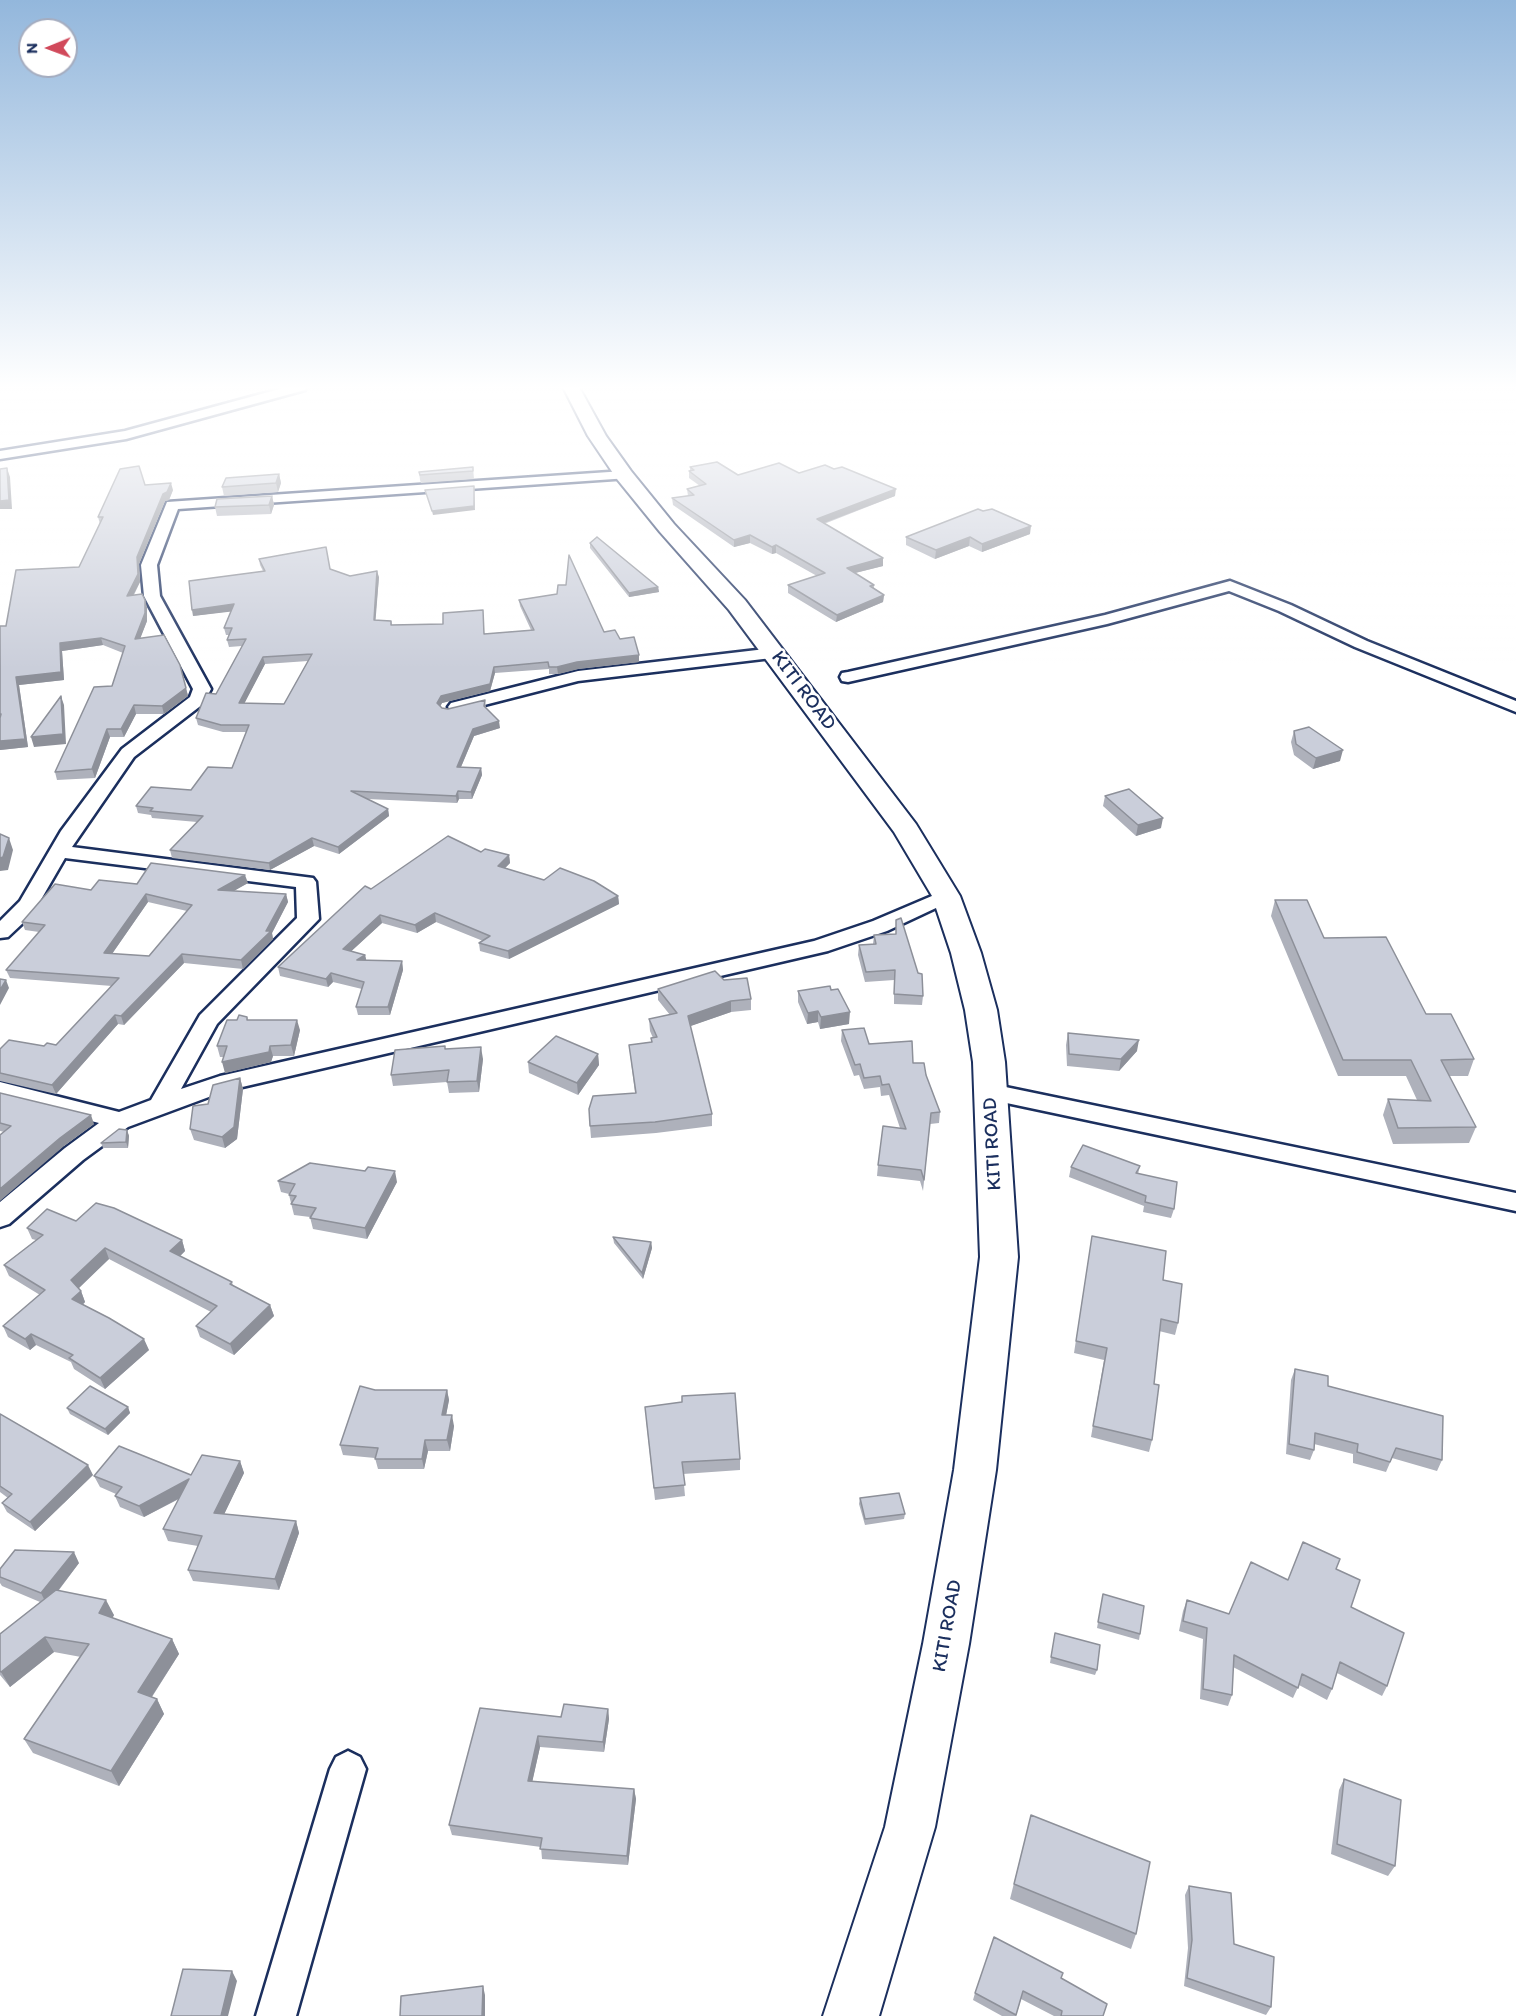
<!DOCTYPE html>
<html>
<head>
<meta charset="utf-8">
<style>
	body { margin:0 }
	#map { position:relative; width:1516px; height:2016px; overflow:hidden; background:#fff; font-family:Itim,sans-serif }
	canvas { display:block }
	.north { position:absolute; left:18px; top:18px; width:60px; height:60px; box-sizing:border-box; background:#fff; border:2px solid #a4acbf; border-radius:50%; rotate:269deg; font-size:16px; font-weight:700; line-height:24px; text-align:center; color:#1b2f5e }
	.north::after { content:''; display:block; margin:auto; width:21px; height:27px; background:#d1495b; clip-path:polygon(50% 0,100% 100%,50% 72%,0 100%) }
</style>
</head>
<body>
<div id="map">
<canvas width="1516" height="2016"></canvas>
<div class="north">N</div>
</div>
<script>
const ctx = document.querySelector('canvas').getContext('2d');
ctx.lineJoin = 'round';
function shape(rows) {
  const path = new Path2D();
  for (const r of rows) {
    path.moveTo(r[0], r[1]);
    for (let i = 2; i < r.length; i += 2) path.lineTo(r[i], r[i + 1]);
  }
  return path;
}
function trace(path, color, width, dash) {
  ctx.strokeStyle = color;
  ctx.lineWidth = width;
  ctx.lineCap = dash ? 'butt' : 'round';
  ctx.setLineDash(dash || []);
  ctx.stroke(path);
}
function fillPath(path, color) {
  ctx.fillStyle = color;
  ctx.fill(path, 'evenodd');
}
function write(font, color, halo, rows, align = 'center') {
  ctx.font = font + ' Itim,sans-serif';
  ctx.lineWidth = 5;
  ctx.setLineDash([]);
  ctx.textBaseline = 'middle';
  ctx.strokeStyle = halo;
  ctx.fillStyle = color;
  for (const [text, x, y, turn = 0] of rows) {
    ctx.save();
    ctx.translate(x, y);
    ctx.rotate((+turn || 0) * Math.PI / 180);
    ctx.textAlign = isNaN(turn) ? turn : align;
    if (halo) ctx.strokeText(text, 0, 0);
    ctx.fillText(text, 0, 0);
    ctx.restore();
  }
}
const street = shape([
	[287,387,307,387,305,390,126,439,0,459,0,451,125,431,287,387],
	[624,471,631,475,629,478,178,509,157,565,160,596,211,689,203,704,134,757,72,847,313,878,316,882,319,919,217,1024,181,1089,220,1076,814,941,873,921,946,890,953,892,956,896,953,900,887,931,828,951,225,1091,128,1127,83,1160,9,1224,0,1227,0,1202,65,1148,99,1123,0,1098,0,1082,119,1112,151,1100,200,1015,297,918,296,887,65,858,39,903,24,922,8,937,0,938,0,921,20,901,61,831,122,749,190,697,193,689,144,596,141,565,167,502,624,471],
	[1230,581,1291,605,1367,641,1516,701,1516,712,1355,647,1279,611,1229,591,1107,624,848,682,842,681,840,677,842,673,848,672,1105,615,1230,581],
	[774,648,780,649,782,653,780,657,578,681,457,712,451,711,448,707,451,703,578,671,774,648],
	[991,1084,1516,1193,1516,1211,983,1098,979,1092,983,1086,991,1084],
	[348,1751,360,1757,366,1769,296,2016,256,2016,330,1769,336,1757,348,1751]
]);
const secondary = shape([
	[563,387,579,387,606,436,631,471,674,524,745,600,916,824,960,896,981,953,997,1010,1005,1062,1018,1257,996,1470,969,1644,935,1827,879,2016,823,2016,885,1827,923,1644,954,1470,980,1257,973,1062,965,1010,951,953,932,896,894,832,729,610,660,532,617,479,588,436,563,387]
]);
const wall = shape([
	[473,467,474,479,421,483,420,480,419,472],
	[690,467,738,475,799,473,895,496,824,524,883,566,855,573,874,585,874,588,884,595,883,602,836,622,788,593,788,585,817,576,776,553,772,554,750,543,734,547,673,505,672,498,688,496,687,489,700,486,689,478,689,471,690,471],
	[279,474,281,483,278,492,224,496,222,487],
	[145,485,173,490,169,500,165,501,139,564,140,582,134,595,147,607,147,621,140,638,180,665,188,696,164,714,136,714,124,737,110,737,95,778,57,780,55,772,112,686,123,653,103,645,62,651,64,680,19,685,28,747,0,750,0,626,6,626,79,567,100,524,98,517],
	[272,496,274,505,271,514,217,516,215,507],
	[983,511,1030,534,982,552,969,546,935,559,906,545,906,537],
	[590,543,658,587,659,592,629,597,590,548],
	[259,559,330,569,350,576,379,577,375,620,391,621,392,625,443,624,483,610,484,634,531,630,520,606,519,600,604,632,620,639,639,655,639,662,578,669,558,674,549,674,549,669,495,673,490,691,442,703,440,707,442,708,448,709,485,700,486,708,500,728,474,736,461,767,481,768,482,775,472,799,459,799,457,803,367,799,388,809,389,816,339,854,314,846,270,870,172,858,170,850,197,822,152,818,151,815,138,813,136,806,191,790,232,768,246,732,223,732,198,725,196,718,216,694,242,646,229,647,227,640,229,635,226,635,224,628,231,611,193,616,263,571,260,565],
	[308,661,284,704,244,703,265,664],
	[1294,731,1340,761,1313,769,1294,755,1291,742],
	[1105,796,1161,828,1136,836,1103,806],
	[481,852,509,855,510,863,505,868,544,880,618,896,619,904,509,959,480,951,479,943,483,941,436,922,417,933,382,923,351,951,365,955,366,960,402,961,403,970,390,1015,358,1015,356,1007,362,989,333,982,328,987,280,976,278,967,371,889],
	[248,883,233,891,286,894,288,902,272,933,273,939,243,969,184,963,124,1025,118,1024,56,1094,0,1081,0,1049,56,1045,112,986,10,978,6,970,39,932,25,930,22,922,91,890,137,884],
	[148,902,187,911,149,956,112,954],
	[1275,900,1426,1014,1474,1059,1468,1076,1449,1076,1476,1127,1469,1143,1393,1144,1383,1115,1388,1099,1417,1100,1406,1076,1338,1076,1271,916],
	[874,935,923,996,922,1005,894,1004,894,980,865,982,858,955,859,945,873,944],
	[658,989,751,999,751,1010,731,1012,690,1026,712,1114,712,1126,656,1133,591,1138,590,1126,635,1093,629,1045,651,1042,651,1038,653,1038,650,1031,649,1019,670,1015,658,1000],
	[798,991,849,1024,820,1029,818,1022,807,1024,798,1002],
	[247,1017,248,1020,300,1030,294,1056,273,1056,271,1062,225,1073,224,1057,220,1057,217,1046,237,1020],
	[842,1030,913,1063,926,1075,940,1112,939,1123,930,1124,923,1191,920,1181,877,1176,878,1165,900,1128,889,1095,881,1096,880,1087,864,1089,859,1075,854,1076,841,1041],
	[1068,1033,1137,1051,1119,1071,1067,1066,1066,1045],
	[446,1049,483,1059,479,1092,449,1093,447,1082,393,1086,391,1075],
	[598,1054,599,1065,578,1095,529,1073,528,1062],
	[240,1078,243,1089,237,1139,225,1148,194,1140,190,1129,208,1104],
	[0,1093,94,1124,64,1146,0,1131],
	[127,1130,129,1136,128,1148,103,1148,101,1143],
	[1140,1166,1138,1174,1174,1209,1171,1218,1143,1212,1144,1206,1069,1177,1071,1167],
	[278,1181,397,1182,367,1239,313,1229,310,1217,294,1215,289,1195,289,1194,281,1192],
	[76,1221,182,1240,185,1251,180,1256,232,1282,233,1286,270,1305,274,1316,234,1355,200,1337,196,1326,211,1312,109,1259,78,1288,81,1291,85,1302,83,1305,149,1350,105,1389,74,1369,71,1362,36,1345,30,1350,8,1337,3,1326,40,1295,9,1276,4,1265,36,1240,32,1239,27,1228],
	[1092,1236,1163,1280,1178,1323,1175,1335,1159,1331,1154,1384,1152,1440,1149,1452,1091,1437,1104,1360,1074,1353],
	[613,1237,651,1242,652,1248,643,1279,614,1243],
	[1295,1369,1328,1386,1442,1460,1437,1471,1392,1458,1386,1472,1353,1463,1353,1454,1314,1444,1314,1450,1310,1460,1286,1454,1291,1380],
	[375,1390,447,1390,449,1400,446,1415,454,1426,450,1451,428,1451,424,1469,378,1469,375,1458,343,1455,340,1445],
	[128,1407,130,1413,108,1435,70,1414,67,1408],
	[0,1414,93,1475,35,1531,7,1512,2,1503,8,1498,0,1492],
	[646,1419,740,1459,740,1470,683,1474,685,1496,655,1500],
	[240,1461,244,1473,224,1514,296,1521,299,1533,279,1590,193,1581,188,1570,198,1546,168,1541,163,1529,179,1499,144,1517,120,1507,115,1496,116,1494,100,1487,94,1476,191,1475],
	[860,1498,905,1514,904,1519,865,1525,859,1504],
	[79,1563,59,1590,114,1615,112,1618,172,1639,179,1654,152,1697,157,1699,164,1714,119,1786,33,1753,24,1739,81,1657,54,1652,10,1687,0,1675,0,1634,40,1602,2,1586,0,1583,0,1569],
	[1336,1569,1351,1607,1387,1686,1382,1696,1337,1673,1332,1689,1327,1700,1299,1685,1293,1698,1233,1667,1232,1695,1228,1706,1200,1699,1203,1639,1179,1631,1183,1611,1187,1600,1229,1614,1288,1580],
	[1103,1594,1140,1634,1139,1640,1097,1628],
	[1054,1638,1097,1670,1095,1675,1050,1663],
	[480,1708,561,1717,608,1709,609,1719,604,1752,540,1747,532,1782,634,1789,636,1799,628,1865,542,1859,541,1847,452,1835,449,1825],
	[1344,1779,1395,1866,1388,1876,1331,1854,1339,1790],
	[1031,1815,1136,1934,1131,1949,1010,1899],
	[1189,1886,1234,1944,1271,2007,1266,2015,1184,1986,1188,1948,1185,1895],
	[1061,1978,1103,2016,1054,2016,1021,1999,1016,2016,1002,2016,973,2000,975,1993]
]);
const shadedWall = shape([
	[7,468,10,477,12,509,0,509,0,501],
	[279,474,281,483,278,492,276,483],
	[171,483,173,490,169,500,165,501,139,564,140,582,129,603,127,596,137,557,163,494],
	[474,486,475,510,433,515,432,511],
	[896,489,895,496,816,526,817,519],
	[272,496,274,505,271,514,269,505],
	[1031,526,1030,534,982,552,982,544],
	[750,535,750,543,734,547,734,540],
	[970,537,969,546,935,559,936,550],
	[776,545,776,553,772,554,772,547],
	[883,558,883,566,847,575,847,568],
	[377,571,379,577,375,627,374,620],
	[658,587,659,592,629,597,629,593],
	[884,595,883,602,836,622,837,615],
	[145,600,147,607,147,621,137,647,135,639],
	[234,604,236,611,193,616,192,610],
	[101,638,103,645,62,651,64,680,19,685,28,747,0,750,0,741,16,677,60,643],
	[639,655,639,662,578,669,558,674,557,667,577,662],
	[263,657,265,664,241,710,239,703],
	[494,667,495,673,490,691,442,703,438,710,437,703,441,696],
	[186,688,188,696,164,714,162,706],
	[61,696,64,705,66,744,34,747,31,737],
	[134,705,136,714,124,737,121,729],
	[499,721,500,728,474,736,458,774,457,767,473,729],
	[107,729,110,737,95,778,92,769],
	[1343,750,1340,761,1313,769,1316,758],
	[481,768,482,775,472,799,471,792],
	[458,791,459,799,457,803,456,796],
	[388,809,389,816,339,854,338,847],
	[1163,818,1161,828,1136,836,1138,825],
	[9,838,13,850,8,870,0,871,0,858],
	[312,838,314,846,270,870,269,863],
	[509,855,510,863,499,874,498,866],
	[245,875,248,883,220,899,218,890],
	[146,894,148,902,107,961,104,953],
	[286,894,288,902,272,933,273,939,243,969,241,960,266,931],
	[618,896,619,904,509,959,508,951],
	[435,913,436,922,417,933,415,925],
	[380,915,382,923,344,958,343,949],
	[182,954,184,963,124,1025,121,1016],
	[365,955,367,963,357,960],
	[402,961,403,970,390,1015,388,1007],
	[331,973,333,982,328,987,326,979],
	[6,980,9,988,0,1005,0,990],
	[731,1001,731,1012,688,1027,688,1016],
	[818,1011,818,1022,807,1024,808,1013],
	[850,1012,849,1024,820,1029,821,1017],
	[115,1015,118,1024,56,1094,52,1085],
	[297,1020,300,1030,294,1056,291,1045],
	[1139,1040,1137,1051,1119,1071,1121,1059],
	[270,1046,273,1056,271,1062,225,1073,222,1062],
	[481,1047,483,1059,479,1092,477,1081],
	[598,1054,599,1065,578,1095,577,1083],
	[240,1078,243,1089,237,1139,225,1148,222,1137],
	[91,1115,94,1124,64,1146,0,1201,0,1189,60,1138],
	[127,1130,129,1136,128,1148,126,1142],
	[395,1171,397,1182,367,1239,365,1228],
	[182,1240,185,1251,174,1262,170,1251],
	[651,1242,652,1248,643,1279,642,1273],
	[105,1248,109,1259,76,1291,71,1280],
	[81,1291,85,1302,76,1310,72,1299],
	[270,1305,274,1316,234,1355,230,1344],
	[31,1334,36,1345,30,1350,25,1339],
	[144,1339,149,1350,105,1389,100,1378],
	[447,1390,449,1400,444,1426,442,1415],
	[128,1407,130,1413,108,1435,105,1429],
	[452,1415,454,1426,450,1451,447,1440],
	[425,1440,428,1451,424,1469,422,1459],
	[240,1461,244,1473,219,1525,214,1513],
	[88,1465,93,1475,35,1531,30,1522],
	[189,1479,193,1491,144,1517,139,1506],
	[296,1521,299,1533,279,1590,275,1579],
	[74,1552,79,1563,47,1605,41,1593],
	[106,1600,114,1615,107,1629,99,1613],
	[45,1637,54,1652,10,1687,1,1672],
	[172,1639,179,1654,145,1707,138,1692],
	[157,1699,164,1714,119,1786,111,1771],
	[608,1709,609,1719,604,1752,603,1742],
	[538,1736,540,1747,530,1792,528,1781],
	[634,1789,636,1799,628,1865,627,1856],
	[232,1971,237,1981,228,2016,221,2016],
	[483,1986,485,1995,485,2016,482,2016]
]);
const building = shape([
	[717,462,738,475,779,463,799,473,825,465,834,469,842,467,896,489,817,519,883,558,847,568,874,585,870,586,884,595,837,615,788,585,825,573,776,545,772,547,750,535,734,540,672,498,694,495,687,489,706,484,689,471,694,470,690,467,717,462],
	[139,466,145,485,171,483,167,492,163,494,137,557,138,574,127,596,142,594,145,600,145,613,135,639,164,635,180,665,186,688,162,706,134,705,121,729,107,729,92,769,55,772,94,687,112,686,125,646,101,638,60,643,61,672,16,677,25,739,0,741,0,718,1,714,0,714,0,626,6,626,16,570,79,567,103,517,98,517,120,469,139,466],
	[473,467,473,471,420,475,419,472,473,467],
	[7,468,9,500,0,501,0,469,7,468],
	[279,474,276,483,222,487,226,478,279,474],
	[474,486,474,506,432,511,425,490,474,486],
	[272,496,269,505,215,507,217,499,272,496],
	[978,509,983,511,992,509,1031,526,982,544,970,537,936,550,906,537,978,509],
	[597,537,658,587,629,593,590,543,597,537],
	[326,547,330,569,350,576,377,571,374,620,391,621,391,625,443,624,443,613,483,610,484,634,534,630,519,600,557,594,558,585,566,585,569,555,604,632,615,630,620,639,634,637,639,655,577,662,557,667,549,667,548,662,494,667,490,684,441,696,437,703,442,708,448,709,485,700,484,706,499,721,473,729,457,767,481,768,471,792,458,791,456,796,351,791,388,809,338,847,312,838,269,863,170,850,203,816,150,811,153,808,136,806,151,787,191,790,208,767,232,768,249,725,221,725,196,718,206,693,216,694,246,639,227,640,232,628,224,628,234,604,192,610,189,581,265,571,259,559,326,547],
	[312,654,284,704,239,703,263,657,312,654],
	[61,696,63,734,31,737,61,696],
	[1309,727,1343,750,1316,758,1296,744,1294,731,1309,727],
	[1129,789,1163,818,1138,825,1105,796,1129,789],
	[0,834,9,838,3,857,0,858,0,834],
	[448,836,481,852,485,849,509,855,498,866,544,880,560,868,594,881,618,896,508,951,479,943,490,936,435,913,415,925,380,915,343,949,365,955,357,960,402,961,388,1007,356,1007,364,982,331,973,326,979,278,967,365,886,371,889,448,836],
	[151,863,245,875,218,890,286,894,266,931,271,931,241,960,182,954,121,1016,115,1015,52,1085,0,1073,0,1049,9,1040,44,1046,47,1043,56,1045,119,978,6,970,45,925,22,922,55,884,91,890,99,880,137,884,151,863],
	[146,894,192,905,149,956,104,953,146,894],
	[1275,900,1307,900,1324,938,1386,937,1426,1014,1451,1014,1474,1059,1441,1060,1476,1127,1398,1128,1388,1099,1431,1101,1411,1060,1343,1060,1275,900],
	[901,918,918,973,922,974,923,996,894,994,895,970,866,972,859,945,876,944,874,935,896,934,896,920,901,918],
	[715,971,724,980,747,978,751,999,731,1001,688,1016,712,1114,655,1122,590,1126,589,1109,593,1096,636,1093,629,1045,652,1042,651,1038,657,1037,649,1019,677,1013,658,989,715,971],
	[0,979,6,980,0,990,0,979],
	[830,986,831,990,838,989,850,1012,821,1017,818,1011,808,1013,798,991,830,986],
	[239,1015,247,1017,247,1020,297,1020,291,1045,270,1046,269,1052,222,1062,227,1046,217,1046,227,1020,237,1020,239,1015],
	[864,1028,869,1044,912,1041,913,1063,924,1063,926,1075,940,1112,931,1113,924,1180,921,1170,878,1165,883,1126,906,1129,889,1084,882,1085,880,1076,864,1078,860,1064,855,1065,842,1030,864,1028],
	[1068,1033,1139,1040,1121,1059,1069,1054,1068,1033],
	[556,1036,598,1054,577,1083,528,1062,556,1036],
	[445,1046,445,1049,481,1047,477,1081,447,1082,449,1070,391,1075,395,1050,445,1046],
	[240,1078,234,1127,222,1137,190,1129,193,1106,208,1104,213,1085,240,1078],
	[0,1093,91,1115,60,1138,0,1189,0,1135,11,1126,0,1123,0,1093],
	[119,1129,127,1130,126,1142,101,1143,119,1129],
	[1083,1145,1140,1166,1136,1173,1177,1182,1174,1209,1145,1202,1146,1196,1071,1167,1083,1145],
	[310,1163,365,1171,368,1167,395,1171,365,1228,310,1218,316,1208,291,1204,296,1196,289,1195,295,1184,278,1181,310,1163],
	[96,1203,114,1208,182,1240,170,1251,232,1282,230,1284,270,1305,230,1344,196,1326,217,1306,105,1248,71,1280,81,1291,72,1299,109,1318,144,1339,100,1378,69,1358,73,1355,31,1334,25,1339,3,1326,45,1290,4,1265,43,1235,27,1228,47,1209,76,1221,96,1203],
	[1092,1236,1166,1251,1163,1280,1182,1284,1178,1323,1161,1319,1154,1384,1159,1385,1152,1440,1093,1426,1107,1348,1076,1341,1092,1236],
	[613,1237,651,1242,642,1273,613,1237],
	[1295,1369,1328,1376,1328,1386,1443,1416,1442,1460,1396,1448,1390,1462,1357,1452,1358,1444,1315,1433,1314,1450,1289,1444,1295,1369],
	[90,1386,128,1407,105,1429,67,1408,90,1386],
	[360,1386,375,1390,447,1390,442,1415,452,1415,447,1440,425,1440,422,1459,375,1459,378,1448,340,1445,360,1386],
	[735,1393,740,1459,682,1462,685,1485,654,1488,645,1407,682,1402,682,1396,735,1393],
	[0,1414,88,1465,30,1522,2,1503,12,1494,0,1486,0,1414],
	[119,1446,191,1475,202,1455,240,1461,214,1513,296,1521,275,1579,188,1570,202,1536,163,1529,189,1479,139,1506,115,1496,122,1487,94,1476,119,1446],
	[899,1493,905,1514,865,1519,860,1498,899,1493],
	[1303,1542,1340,1559,1336,1569,1360,1580,1351,1607,1404,1633,1387,1686,1340,1662,1332,1689,1302,1674,1298,1688,1234,1655,1232,1695,1203,1689,1207,1628,1183,1621,1187,1600,1229,1614,1251,1562,1288,1580,1303,1542],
	[15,1550,74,1552,41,1593,0,1577,0,1569,15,1550],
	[56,1590,106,1600,99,1613,172,1639,138,1692,157,1699,111,1771,24,1739,89,1644,45,1637,1,1672,0,1671,0,1634,56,1590],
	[1103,1594,1144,1606,1140,1634,1098,1622,1103,1594],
	[1055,1633,1100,1645,1097,1670,1051,1657,1055,1633],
	[564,1704,608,1709,603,1742,538,1736,528,1781,634,1789,627,1856,540,1849,542,1838,449,1825,480,1708,561,1717,564,1704],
	[1344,1779,1401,1800,1395,1866,1337,1844,1344,1779],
	[1031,1815,1150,1862,1136,1934,1014,1884,1031,1815],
	[1189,1886,1231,1893,1234,1944,1274,1957,1271,2007,1187,1978,1192,1940,1189,1886],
	[994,1937,1063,1973,1061,1978,1107,2004,1103,2016,1061,2016,1062,2011,1023,1991,1016,2015,975,1993,994,1937],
	[183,1969,232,1971,221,2016,171,2016,183,1969],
	[483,1986,482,2016,400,2016,401,1996,483,1986]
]);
const streetNames = [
	["KITI ROAD",803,691,53],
	["KITI ROAD",993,1144,-93],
	["KITI ROAD",948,1626,-80]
];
trace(street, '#1b2f5e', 5);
trace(secondary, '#1b2f5e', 4);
fillPath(street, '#fff');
fillPath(secondary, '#fff');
fillPath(wall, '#aeb1bb');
fillPath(shadedWall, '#8d9099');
fillPath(building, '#caceda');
trace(building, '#8d9099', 1.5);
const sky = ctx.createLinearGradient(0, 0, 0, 669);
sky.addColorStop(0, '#93b7dc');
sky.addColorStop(0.58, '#fff');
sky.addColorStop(1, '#ffffff00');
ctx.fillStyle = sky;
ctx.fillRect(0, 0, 1516, 669);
write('20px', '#1b2f5e', '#fff', streetNames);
</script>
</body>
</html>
